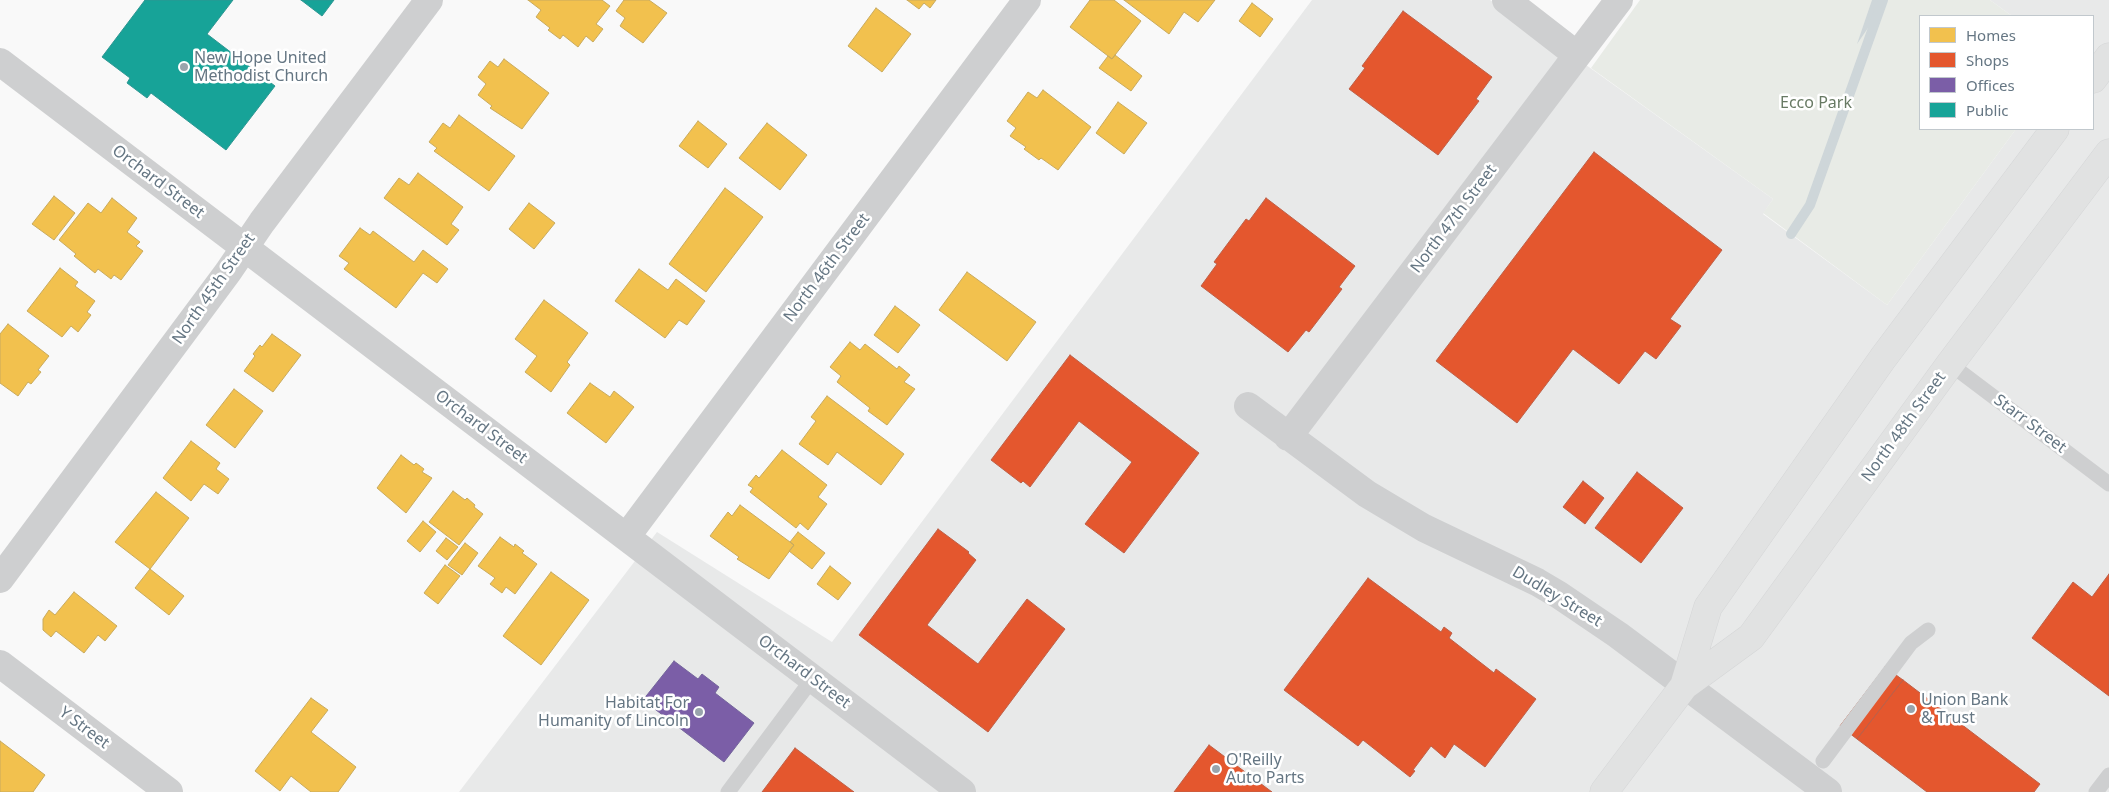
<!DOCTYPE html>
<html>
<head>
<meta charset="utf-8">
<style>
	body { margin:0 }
	#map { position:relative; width:2109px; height:792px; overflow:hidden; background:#f9f9f9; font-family:"Noto Sans",sans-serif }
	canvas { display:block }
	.legend { position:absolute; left:1919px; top:15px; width:175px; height:115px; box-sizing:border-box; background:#fff; border:1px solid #c1c8cd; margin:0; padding:6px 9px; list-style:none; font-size:15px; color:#657683 }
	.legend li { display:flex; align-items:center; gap:10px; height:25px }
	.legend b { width:25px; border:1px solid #c1c8cd }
</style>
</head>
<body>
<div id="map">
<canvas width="2109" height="792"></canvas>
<ul class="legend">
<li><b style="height:14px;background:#f2c14e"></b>Homes</li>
<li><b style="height:14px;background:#e4572e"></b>Shops</li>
<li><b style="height:14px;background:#7b5ea7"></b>Offices</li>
<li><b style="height:14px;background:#17a398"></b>Public</li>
</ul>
</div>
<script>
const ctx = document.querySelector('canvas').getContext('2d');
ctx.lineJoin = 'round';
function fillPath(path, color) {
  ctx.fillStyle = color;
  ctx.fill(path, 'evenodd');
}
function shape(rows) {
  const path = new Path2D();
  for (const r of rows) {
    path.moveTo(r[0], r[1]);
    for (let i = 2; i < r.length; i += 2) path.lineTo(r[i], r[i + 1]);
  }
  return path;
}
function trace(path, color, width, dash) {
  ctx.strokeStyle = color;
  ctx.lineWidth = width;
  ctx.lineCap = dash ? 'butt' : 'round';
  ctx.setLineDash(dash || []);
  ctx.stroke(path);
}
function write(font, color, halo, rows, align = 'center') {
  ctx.font = font + ' "Noto Sans",sans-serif';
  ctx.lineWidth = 5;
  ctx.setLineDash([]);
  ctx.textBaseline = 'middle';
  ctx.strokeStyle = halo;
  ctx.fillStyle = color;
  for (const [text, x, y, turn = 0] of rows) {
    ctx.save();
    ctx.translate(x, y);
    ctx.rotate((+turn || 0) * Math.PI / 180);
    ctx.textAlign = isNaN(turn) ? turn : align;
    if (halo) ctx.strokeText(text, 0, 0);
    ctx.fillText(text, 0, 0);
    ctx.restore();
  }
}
const built = shape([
	[1312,0,1490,0,1547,37,1773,199,1763,214,1887,305,2016,129,2093,129,2093,16,2012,16,1990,0,2109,0,2109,792,459,792,657,532,832,642]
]);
const green = shape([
	[1640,0,1990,0,2012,16,1920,16,1920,129,2016,129,1887,305,1763,213,1773,199,1591,68]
]);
const water = shape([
	[1872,0,1883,0,1879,12,1857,44]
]);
const homes = shape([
	[528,0,602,0,610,6,596,24,603,29,593,42,586,36,578,47,563,35,560,39,548,30,550,28,536,17,541,10,528,0],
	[624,0,649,0,667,13,643,43,620,26,625,18,616,11,624,0],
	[907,0,936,0,930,8,924,3,919,9,907,0],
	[1090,0,1114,0,1141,21,1112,59,1070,27,1090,0],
	[1124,0,1215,0,1198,22,1184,12,1169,34,1124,0],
	[1252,3,1273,19,1260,37,1239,21,1252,3],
	[876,8,911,34,882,72,848,46,876,8],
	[1115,55,1142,76,1131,91,1099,68,1108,56,1112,59,1115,55],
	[504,59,549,93,522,129,490,108,492,106,478,95,486,84,478,77,490,61,498,67,504,59],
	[1043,90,1091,127,1058,170,1041,158,1039,160,1024,149,1026,147,1010,136,1016,128,1007,121,1028,92,1037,98,1043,90],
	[1118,102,1147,123,1124,154,1096,133,1118,102],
	[459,115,515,156,489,191,434,151,437,148,429,142,443,123,450,128,459,115],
	[698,121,727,144,708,168,679,146,698,121],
	[767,123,807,155,780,190,739,158,767,123],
	[418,173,463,207,451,224,459,230,447,245,384,198,399,178,409,185,418,173],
	[725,188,763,217,706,292,669,264,725,188],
	[54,196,75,213,54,240,32,224,54,196],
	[112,198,137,218,127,232,140,242,136,246,143,251,121,280,114,275,111,279,98,269,95,273,74,256,76,254,59,240,88,203,101,213,112,198],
	[529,203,555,223,534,249,509,229,529,203],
	[360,228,370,235,373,231,414,262,423,250,448,269,437,283,423,273,396,308,344,269,349,263,339,256,360,228],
	[60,268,78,282,75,286,95,301,87,312,91,315,78,332,71,326,62,337,27,311,60,268],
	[639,269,668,290,676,279,705,301,687,325,679,320,665,338,615,301,639,269],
	[967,272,1036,322,1007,361,939,310,967,272],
	[544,300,588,333,567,362,570,365,551,392,525,372,537,356,515,339,544,300],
	[895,306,920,325,898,353,874,335,895,306],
	[8,324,49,356,38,370,41,372,31,384,28,382,18,396,0,383,0,334,8,324],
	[272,334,301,355,273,392,244,371,255,356,253,354,260,345,262,347,272,334],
	[850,342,860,350,865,344,897,369,899,366,910,375,904,382,915,389,887,425,868,411,870,408,837,382,841,376,830,367,850,342],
	[590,383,610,397,614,391,634,407,606,443,567,413,590,383],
	[234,389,263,411,235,448,206,425,234,389],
	[827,396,904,454,881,485,837,452,828,465,799,444,816,421,811,417,827,396],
	[191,441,220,463,216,469,229,479,218,494,204,484,191,501,163,478,191,441],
	[782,450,827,485,818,497,827,504,808,530,800,523,796,528,750,492,753,488,748,485,756,475,759,478,782,450],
	[401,455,414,465,416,463,424,469,422,472,432,478,406,513,377,488,401,455],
	[453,491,465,500,467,498,475,505,474,507,483,514,459,545,429,522,453,491],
	[156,492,189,518,150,569,115,542,156,492],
	[740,505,794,545,769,579,737,559,739,557,710,536,728,512,732,516,740,505],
	[423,521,436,532,420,552,407,541,423,521],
	[798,532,825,553,812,569,789,551,794,545,790,542,798,532],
	[500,537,514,547,515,544,524,551,522,553,537,564,515,594,506,587,502,593,490,584,495,578,478,566,500,537],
	[446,538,458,547,447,560,436,551,446,538],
	[465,543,478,553,462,575,448,565,465,543],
	[445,565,460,576,438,604,424,593,445,565],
	[830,566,851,583,838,600,817,584,830,566],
	[150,569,184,596,169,615,135,588,150,569],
	[551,572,589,600,541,665,503,636,551,572],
	[74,592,117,626,105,641,98,635,84,653,56,631,51,637,43,630,43,619,49,610,55,615,74,592],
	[311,698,328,710,311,732,356,767,338,792,311,792,291,776,280,791,255,771,311,698],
	[0,741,45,775,33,792,0,792,0,741]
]);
const shops = shape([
	[1403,11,1492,77,1476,99,1479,101,1438,155,1349,89,1365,68,1362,66,1403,11],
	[1594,152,1722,250,1670,319,1681,326,1656,359,1645,351,1619,384,1573,349,1517,423,1436,361,1594,152],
	[1266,198,1355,266,1339,287,1342,289,1309,332,1306,330,1288,352,1201,286,1217,264,1214,262,1246,219,1249,221,1266,198],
	[1070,355,1199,453,1124,553,1085,524,1132,462,1079,421,1030,487,1023,481,1021,483,991,460,1070,355],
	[1637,472,1683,508,1641,563,1595,528,1637,472],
	[1583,481,1604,498,1585,524,1563,507,1583,481],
	[938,529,969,552,968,553,976,560,927,625,978,664,1027,599,1065,629,988,732,859,635,938,529],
	[2109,574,2109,696,2032,638,2073,582,2092,597,2109,574],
	[1368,578,1441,632,1444,627,1452,633,1449,638,1494,673,1496,669,1536,699,1485,767,1454,744,1445,758,1431,746,1413,770,1415,771,1410,777,1363,740,1358,746,1284,690,1368,578],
	[1885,667,1903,680,1857,739,1840,726,1885,667],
	[1903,680,2040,784,2034,792,1927,792,1857,739,1903,680],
	[1209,745,1272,792,1174,792,1209,745],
	[795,748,854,792,762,792,795,748]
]);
const offices = shape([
	[674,661,698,679,702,674,719,687,715,693,754,723,724,762,643,700,674,661]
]);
const public = shape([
	[145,0,233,0,207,34,275,86,226,150,151,93,147,98,127,83,130,78,102,57,145,0],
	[301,0,334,0,322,16,301,0]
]);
const stream = shape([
	[1791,234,1810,205,1883,0]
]);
const lane = shape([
	[1950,364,2109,484],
	[1823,761,1911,643,1928,630],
	[728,792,813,678],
	[2096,792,2109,775]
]);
const street = shape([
	[1506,0,1577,55],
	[0,62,962,792],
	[1248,406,1367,494,1424,528,1537,582,1559,595,1618,635,1828,792],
	[1288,437,1619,0],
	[627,536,1027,0],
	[0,579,228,272,262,222,429,0],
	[0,664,169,792]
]);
const secondary = shape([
	[2093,79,2109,57],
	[1684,686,1708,607,1883,358,2055,129],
	[1604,792,1684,686,1751,637,1950,364,2109,153]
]);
const markers = [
	[184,67,5,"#99a4ac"],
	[1911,709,5,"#99a4ac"],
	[699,712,5,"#99a4ac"],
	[1216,769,5,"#99a4ac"]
];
const poiNames = [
	["New Hope United",194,58],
	["Methodist Church",194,76],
	["Union Bank",1921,700],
	["& Trust",1921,718],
	["Habitat For",689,703,"right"],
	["Humanity of Lincoln",689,721,"right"],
	["O'Reilly",1226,760],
	["Auto Parts",1226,778]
];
const parkNames = [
	["Ecco Park",1816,103]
];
const streetNames = [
	["Orchard Street",158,182,37],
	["North 47th Street",1454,219,-53],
	["North 46th Street",827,268,-53],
	["North 45th Street",214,289,-55],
	["Starr Street",2030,424,37],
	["Orchard Street",481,427,37],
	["North 48th Street",1904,427,-54],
	["Dudley Street",1557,597,31],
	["Orchard Street",804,672,37],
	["Y Street",84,728,37]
];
fillPath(built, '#e8e9e9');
fillPath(green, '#e8ebe6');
fillPath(water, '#ced6d9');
fillPath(homes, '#f2c14e');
trace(homes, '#c8aa5e', 1);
fillPath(shops, '#e4572e');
trace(shops, '#be6048', 1);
fillPath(offices, '#7b5ea7');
trace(offices, '#74659c', 1);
fillPath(public, '#17a398');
trace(public, '#2e9692', 1);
trace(stream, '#ced6d9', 10);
trace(secondary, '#d5d6d7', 29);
trace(lane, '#cecfd0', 15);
trace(street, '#cecfd0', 28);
trace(secondary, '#e1e2e2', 28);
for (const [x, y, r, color] of markers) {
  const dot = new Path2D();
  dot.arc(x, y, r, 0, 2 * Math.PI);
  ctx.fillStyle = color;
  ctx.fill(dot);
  trace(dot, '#fff', 2);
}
write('16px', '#657683', '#fff', poiNames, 'left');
write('16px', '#687a64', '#fff', parkNames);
write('16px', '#657683', '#fff', streetNames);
</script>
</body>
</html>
